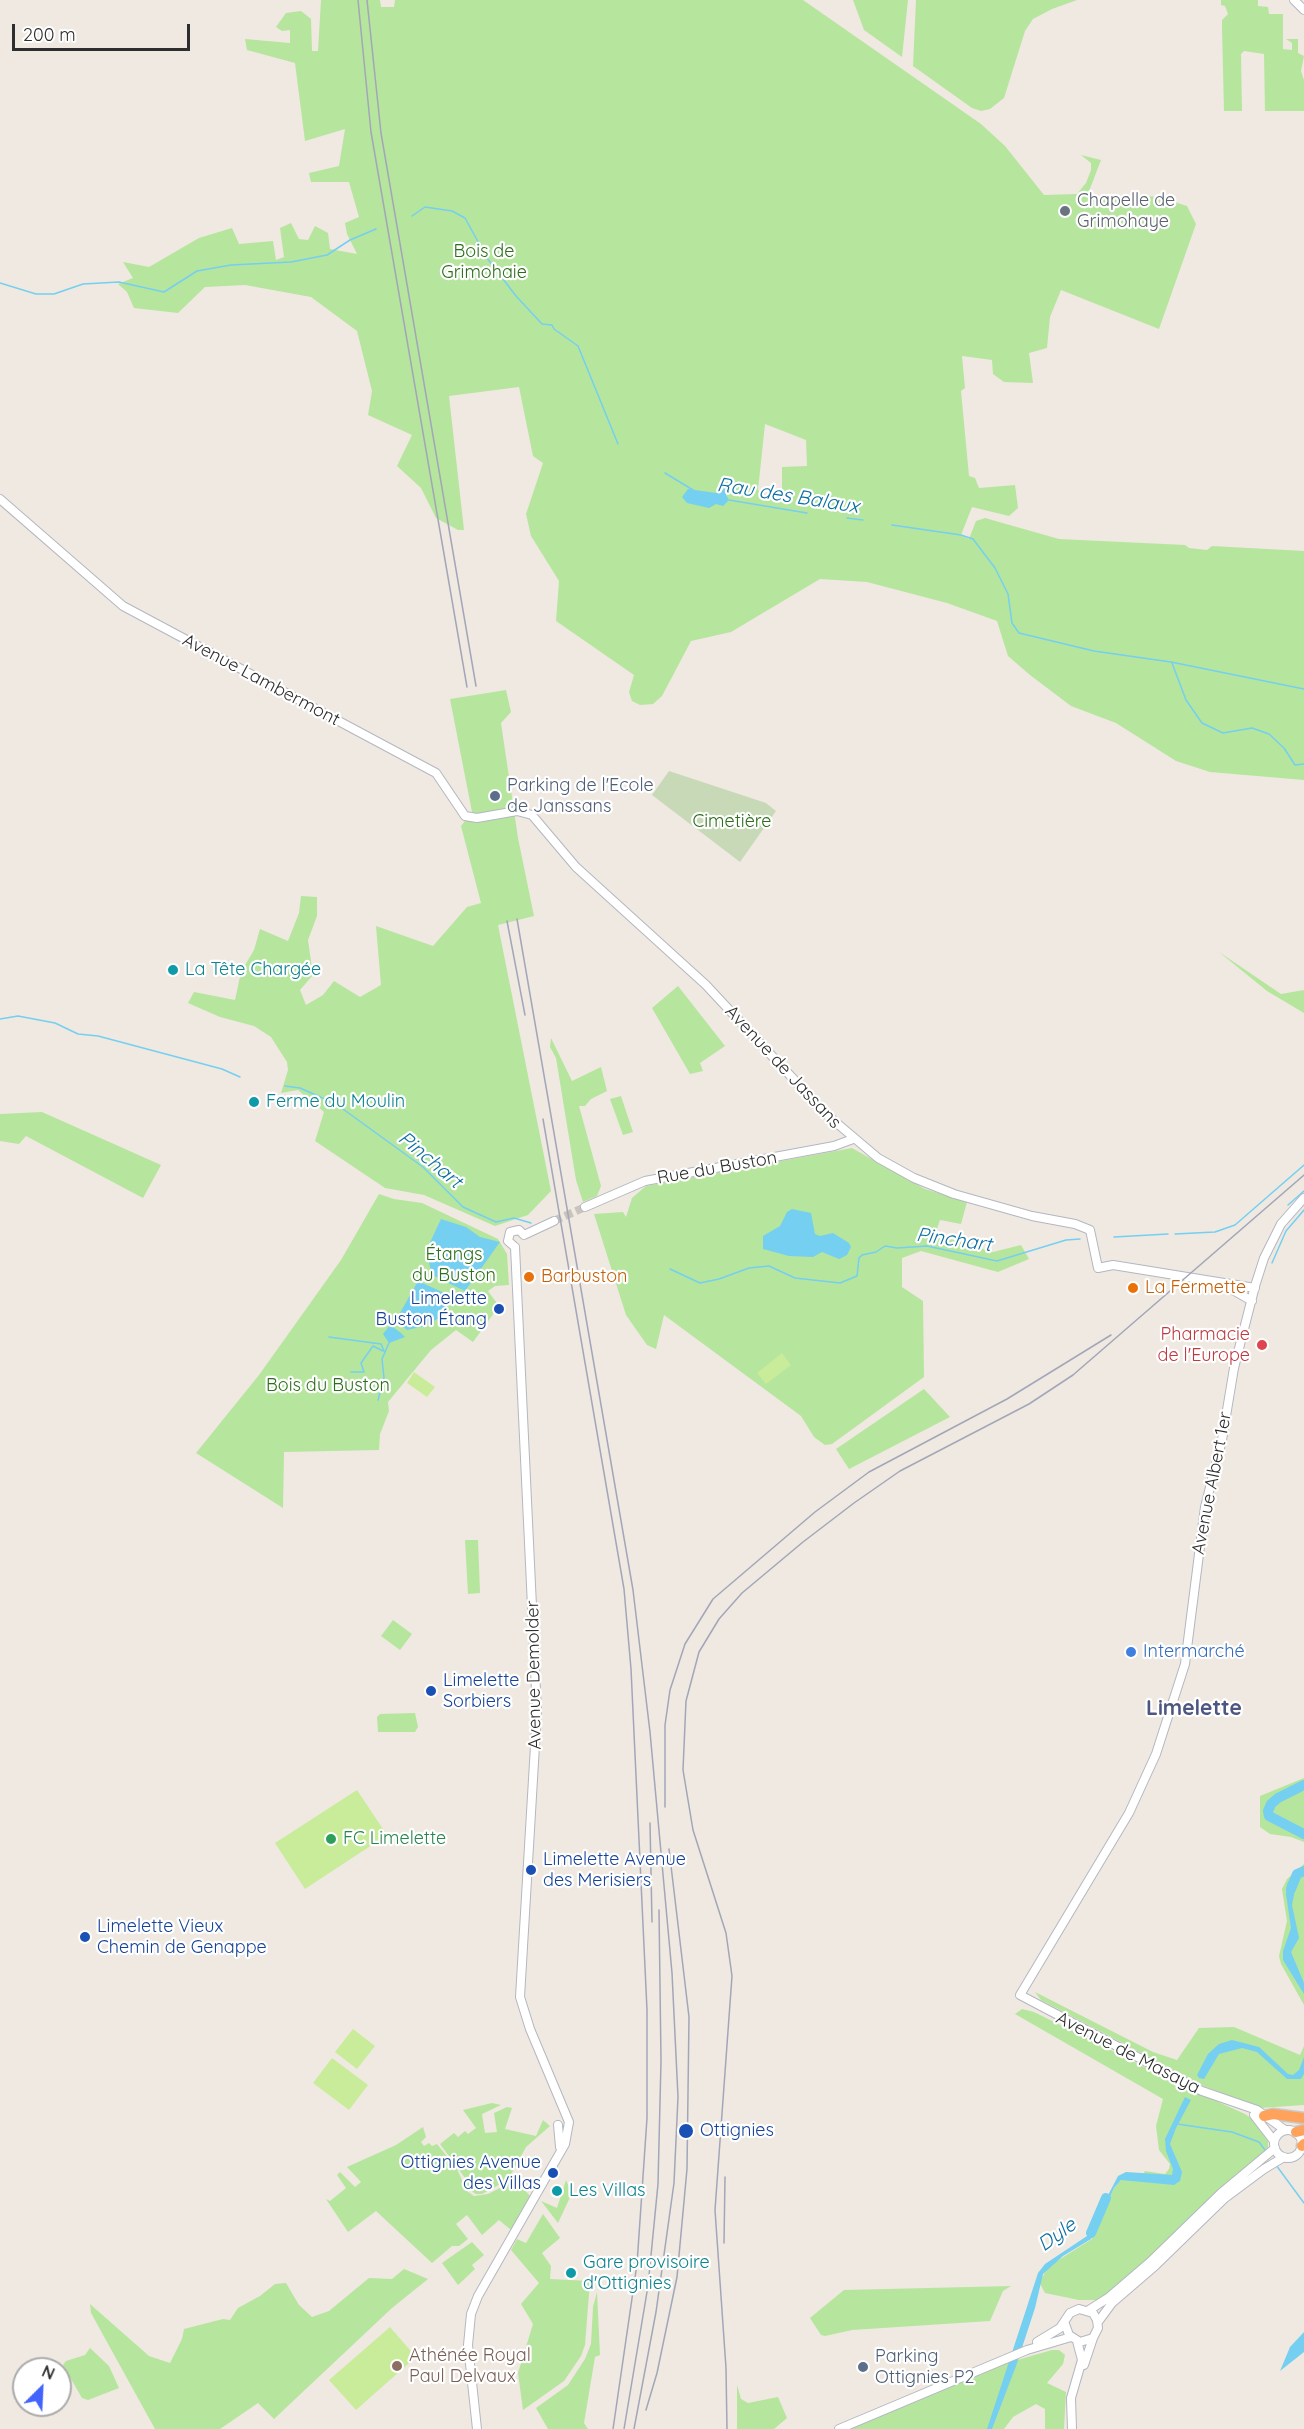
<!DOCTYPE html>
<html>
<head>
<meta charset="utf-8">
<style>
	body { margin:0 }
	#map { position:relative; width:1304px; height:2429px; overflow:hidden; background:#efe9e1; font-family:Quicksand,sans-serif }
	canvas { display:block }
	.north { position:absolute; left:12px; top:2357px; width:60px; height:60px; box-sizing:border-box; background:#fff; border:2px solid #ababab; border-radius:50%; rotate:24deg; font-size:16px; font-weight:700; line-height:24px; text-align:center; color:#2e2e2e }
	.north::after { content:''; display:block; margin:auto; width:21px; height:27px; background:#4264fb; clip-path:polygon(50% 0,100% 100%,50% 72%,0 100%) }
	.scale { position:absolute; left:12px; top:24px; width:178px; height:27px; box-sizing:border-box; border:3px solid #2e2e2e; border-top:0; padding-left:8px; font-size:18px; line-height:21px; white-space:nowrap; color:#2e2e2e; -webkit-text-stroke:4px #fff; paint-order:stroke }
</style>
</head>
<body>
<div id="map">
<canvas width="1304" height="2429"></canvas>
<div class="north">N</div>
<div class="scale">200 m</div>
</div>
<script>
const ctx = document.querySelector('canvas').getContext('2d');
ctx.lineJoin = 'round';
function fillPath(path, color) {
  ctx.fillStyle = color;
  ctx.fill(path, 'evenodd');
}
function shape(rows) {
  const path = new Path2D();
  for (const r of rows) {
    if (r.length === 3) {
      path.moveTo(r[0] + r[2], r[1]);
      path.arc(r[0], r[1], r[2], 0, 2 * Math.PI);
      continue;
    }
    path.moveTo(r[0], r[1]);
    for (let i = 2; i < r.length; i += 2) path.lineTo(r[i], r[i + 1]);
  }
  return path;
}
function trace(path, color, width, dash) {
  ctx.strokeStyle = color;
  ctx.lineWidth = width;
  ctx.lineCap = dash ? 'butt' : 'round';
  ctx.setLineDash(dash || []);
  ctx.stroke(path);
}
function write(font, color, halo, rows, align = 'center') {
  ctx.font = font + ' Quicksand,sans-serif';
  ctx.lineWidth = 4.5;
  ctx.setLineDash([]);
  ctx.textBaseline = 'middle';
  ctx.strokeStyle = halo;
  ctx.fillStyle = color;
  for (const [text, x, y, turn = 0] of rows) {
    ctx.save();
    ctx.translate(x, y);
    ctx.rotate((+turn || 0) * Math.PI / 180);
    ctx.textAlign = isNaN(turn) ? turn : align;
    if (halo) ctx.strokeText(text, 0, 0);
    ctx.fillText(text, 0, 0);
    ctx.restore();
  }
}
const green = shape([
	[321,0,380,0,381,7,394,7,395,0,803,0,981,124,1005,146,1044,195,1077,194,1086,183,1091,170,1091,163,1081,155,1101,160,1088,194,1136,203,1137,195,1158,197,1187,206,1196,224,1159,329,1061,290,1050,317,1047,348,1029,353,1033,383,1004,382,993,374,992,360,962,356,965,388,961,391,969,476,975,478,979,488,1015,485,1018,508,1009,516,972,507,961,535,969,539,976,521,985,518,1059,539,1185,545,1189,548,1207,550,1212,546,1304,551,1304,780,1210,772,1176,761,1116,723,1071,706,1030,675,1008,656,997,621,947,603,867,582,820,579,731,632,691,641,662,696,653,704,640,705,632,701,629,692,634,675,556,621,559,581,531,536,526,514,543,463,533,456,519,387,449,396,464,530,458,530,436,518,421,488,397,466,412,435,368,415,372,391,357,331,311,297,245,285,205,287,178,313,134,308,127,292,118,284,133,278,123,262,149,267,199,238,232,228,239,244,273,241,276,260,284,257,280,228,291,223,299,239,308,240,315,226,328,233,330,249,357,254,347,234,345,223,359,217,349,182,311,182,309,173,339,166,345,129,305,141,295,63,247,50,245,39,290,43,290,30,282,31,276,27,286,13,301,11,311,19,312,51,318,51],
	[765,424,806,440,807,466,782,467,782,496,772,500,758,490],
	[853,0,908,0,902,57,864,30],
	[916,0,1077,0,1052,9,1033,19,1025,31,1004,98,990,109,981,111,972,108,913,66],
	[1221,0,1258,0,1258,6,1268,7,1269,14,1283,14,1283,49,1292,50,1292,43,1286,39,1298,39,1298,53,1304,56,1301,71,1304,80,1304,111,1265,111,1264,54,1244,51,1241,54,1242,111,1224,111,1222,28,1222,20,1228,14,1225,6,1221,5],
	[506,690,511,712,501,723,518,838,534,916,498,925,551,1191,528,1215,495,1226,424,1195,385,1188,315,1141,324,1112,298,1090,281,1093,288,1070,287,1062,271,1037,254,1026,220,1017,188,1003,194,992,235,1000,241,972,254,950,260,929,288,941,299,913,301,896,317,897,317,916,308,940,313,975,300,990,306,1005,323,995,334,981,360,997,381,985,376,926,433,946,467,907,481,903,461,826,472,812,450,699],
	[1219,952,1281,994,1304,990,1304,1013,1267,991],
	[678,986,725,1046,700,1063,703,1071,690,1074,652,1008],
	[551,1038,572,1081,601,1067,607,1091,591,1099,585,1106,579,1106,601,1186,597,1196,583,1202,576,1180,556,1058,550,1047],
	[621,1096,633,1132,623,1135,610,1099],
	[42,1112,161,1165,143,1198,26,1136,19,1144,0,1141,0,1114],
	[852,1148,925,1189,967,1202,961,1224,940,1220,934,1237,955,1240,993,1252,1021,1245,1029,1259,998,1272,921,1251,902,1258,902,1287,923,1301,924,1377,832,1444,825,1445,814,1437,801,1416,664,1315,656,1349,647,1345,626,1315,594,1214,623,1212,626,1217,632,1198,646,1186],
	[379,1194,394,1199,422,1203,498,1239,507,1254,509,1285,495,1286,488,1291,499,1306,473,1342,456,1330,431,1350,388,1402,389,1411,380,1434,379,1450,284,1452,283,1508,196,1453,259,1375,341,1260],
	[924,1389,950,1417,849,1469,836,1449],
	[465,1540,478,1540,480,1593,468,1594],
	[393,1620,412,1634,400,1650,381,1636],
	[415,1713,418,1727,415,1732,378,1732,377,1717,380,1714],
	[1304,1778,1304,1842,1291,1837,1270,1834,1260,1827,1260,1796],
	[1304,1864,1304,2005,1281,1964,1279,1956,1287,1921,1282,1889,1287,1879],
	[1035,1992,1153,2052,1177,2060,1199,2028,1234,2027,1300,2055,1304,2046,1304,2105,1260,2108,1206,2087,1041,2000],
	[1022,2009,1034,2012,1183,2086,1245,2114,1257,2122,1268,2138,1268,2147,1261,2156,1116,2287,1097,2300,1079,2300,1045,2293,1039,2282,1049,2266,1092,2239,1114,2188,1121,2180,1139,2180,1145,2171,1165,2174,1169,2169,1170,2164,1159,2150,1156,2126,1163,2099,1015,2014],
	[492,2103,501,2105,482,2114,485,2133,497,2132,494,2113,507,2107,512,2108,505,2129,536,2136,543,2120,550,2126,526,2147,508,2180,482,2194,476,2194,468,2189,465,2178,440,2144,454,2133,458,2137,465,2131,468,2134,476,2128,463,2110],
	[423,2127,426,2137,421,2142,424,2146,429,2143,432,2146,437,2144,457,2169,467,2191,474,2196,488,2194,516,2180,530,2196,511,2230,499,2220,482,2235,467,2215,456,2224,468,2239,459,2246,452,2246,432,2263,376,2211,348,2232,326,2199,330,2201,346,2188,337,2175,340,2172,355,2187,361,2182,347,2167,396,2145],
	[566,2180,572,2193,558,2223,541,2201,557,2208],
	[543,2214,560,2238,542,2253,551,2266,550,2279,590,2281,585,2345,581,2356,564,2381,523,2410,518,2373,533,2324,521,2304,539,2283,511,2250,517,2239,526,2243],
	[472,2242,484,2255,472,2265,475,2269,458,2285,442,2263],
	[404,2269,428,2279,392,2308,274,2419,258,2403,220,2429,155,2429,91,2313,90,2304,149,2356,170,2363,182,2339,184,2329,223,2319,230,2320,238,2308,260,2296,275,2284,286,2283,299,2305,312,2317,329,2311,369,2278,392,2279],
	[1011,2286,1003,2291,990,2321,852,2330,825,2336,821,2335,810,2318,844,2290],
	[597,2292,600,2355,595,2357,584,2423,588,2429,548,2429,536,2408,568,2385,585,2359,591,2344,593,2307],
	[90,2348,109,2366,119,2388,88,2400,82,2398,63,2365,66,2361,85,2355],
	[1052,2350,1059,2350,1065,2355,1063,2364,1047,2383,1066,2392,1064,2429,1045,2429,1045,2409,1036,2404,1013,2417,1004,2429,846,2429,1007,2363],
	[737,2385,741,2399,748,2403,778,2397,787,2418,774,2429,737,2429]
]);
const cemetery = shape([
	[669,771,766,803,776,811,740,862,652,795]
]);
const pitch = shape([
	[782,1353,791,1365,766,1384,757,1373],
	[414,1372,435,1387,427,1397,407,1383],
	[357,1790,387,1835,305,1889,275,1843],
	[353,2029,375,2046,357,2069,335,2052],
	[332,2058,368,2085,349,2110,313,2083],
	[390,2327,416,2357,356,2410,329,2380]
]);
const water = shape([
	[728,484,726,495,729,500,723,506,716,504,709,508,687,503,682,497,688,489,716,493,722,491],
	[792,1209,811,1213,815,1234,820,1236,833,1233,849,1243,851,1247,847,1255,839,1259,822,1252,813,1257,789,1256,763,1249,763,1236,780,1226,787,1212],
	[441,1219,466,1227,480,1237,500,1242,465,1291,432,1275,426,1251],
	[418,1281,453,1297,439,1318,425,1326,407,1330,396,1320],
	[390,1325,401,1333,405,1337,389,1343,383,1334],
	[1292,1876,1297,1879,1292,1905,1299,1938,1291,1952,1304,1983,1304,1994,1283,1960,1283,1951,1291,1928,1286,1894,1287,1884],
	[1232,2040,1259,2047,1288,2074,1293,2075,1299,2070,1304,2057,1304,2074,1301,2079,1287,2079,1257,2052,1242,2048,1219,2054,1204,2079,1199,2078,1197,2075,1208,2054,1219,2044],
	[1185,2097,1191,2100,1176,2128,1170,2144,1182,2172,1180,2181,1174,2185,1121,2180,1114,2188,1091,2239,1063,2256,1043,2274,1035,2308,1016,2366,992,2429,987,2429,1038,2273,1045,2264,1087,2236,1118,2176,1126,2172,1172,2175,1173,2169,1166,2151,1165,2139],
	[1304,2332,1304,2352,1280,2371,1290,2347]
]);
const stream = shape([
	[412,216,425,207,452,211,465,218,487,258,516,296,542,324,552,325,554,329,578,346,618,444],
	[0,283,36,294,54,294,83,284,119,282,164,292,197,271,231,265,291,262,327,255,350,240,376,229],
	[665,473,693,490],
	[729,500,807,513],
	[847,518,863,520],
	[892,525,961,535,973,539,995,568,1008,594,1012,623,1019,633,1094,651,1171,662,1304,689],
	[1172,663,1186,700,1202,723,1223,733,1252,728,1269,734,1284,748,1295,765,1304,764],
	[0,1019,18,1016,55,1023,78,1034,98,1036,222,1069,240,1077],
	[285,1086,300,1088,336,1104,423,1167,463,1207,496,1222,514,1218,531,1223],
	[1288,1205,1304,1191],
	[1175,1234,1215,1232,1235,1225,1304,1165],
	[1114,1237,1168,1234],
	[1272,1263,1286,1231,1304,1210],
	[670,1269,700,1283,719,1279,749,1268,769,1266,795,1278,840,1283,857,1276,859,1258,862,1255,876,1252,885,1246,897,1248,927,1246,997,1261,1066,1240,1080,1239],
	[329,1337,381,1344,384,1351],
	[351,1372,364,1372,361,1363,373,1346,383,1351],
	[378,1400,384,1378,382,1359,389,1343],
	[1177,2124,1232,2132,1259,2142,1265,2150],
	[1276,2165,1304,2203]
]);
const river = shape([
	[1304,1785,1278,1798,1271,1804,1268,1811,1269,1816,1304,1834],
	[1291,1889,1297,1874,1304,1871],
	[1091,2233,1106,2198]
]);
const secondaryTunnel = shape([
	[554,1221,585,1207]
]);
const secondary = shape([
	[1294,0,1304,10],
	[0,499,123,606,436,773,465,816,477,818,517,811,532,815,576,867,706,985,826,1114,878,1158,914,1178,954,1194,1032,1216,1075,1224,1090,1230,1098,1268,1113,1265,1255,1288],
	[585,1207,645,1181,834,1146,853,1139],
	[524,1235,554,1221],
	[515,1247,508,1241,510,1232,519,1230,524,1235],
	[1224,1285,1252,1301],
	[1254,2115,1274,2141],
	[558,2125,560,2147],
	[1288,2144,14],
	[1285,2130,1257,2110,1202,2091,1020,1995,1129,1813,1156,1754,1185,1664,1205,1507,1222,1440,1234,1368,1255,1286,1264,1258,1281,1224,1304,1198],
	[1089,2310,1108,2298,1150,2262,1221,2193,1275,2148],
	[1098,2322,1112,2303,1155,2266,1225,2198,1264,2169,1284,2157],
	[1037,2342,1060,2328,1070,2313,1079,2309,1093,2313,1097,2320,1098,2328,1093,2338,1080,2342,1069,2335,1065,2324],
	[1084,2365,1093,2338],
	[477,2429,468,2345,471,2314,478,2296,565,2144,569,2122,530,2029,520,1997,537,1712,515,1247],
	[839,2429,1027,2350,1071,2337],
	[1072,2429,1071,2398,1082,2360,1077,2341]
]);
const highway = shape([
	[1264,2116,1273,2114,1304,2118],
	[1296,2132,1304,2130],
	[1302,2146,1304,2144]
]);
const rail = shape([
	[358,0,371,132,467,687],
	[367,0,381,133,476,686],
	[517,919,633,1590,650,1732,672,1973,678,2097,674,2183,656,2312,634,2429],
	[507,921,525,1015],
	[543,1119,624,1589,631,1669,647,2010,647,2118,637,2264,613,2429],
	[665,1807,665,1725,670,1690,685,1644,713,1599,815,1512,869,1472,1007,1399,1111,1335],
	[650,1823,652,1922],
	[724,2243,725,2177],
	[646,2410,657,2373,677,2277,687,2169,689,2017,669,1849],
	[624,2429,648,2286,658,2184,661,2061,659,1910],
	[727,2429,726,2368,715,2210,732,1976,726,1933,693,1830,683,1770,686,1701,699,1652,719,1619,742,1593,803,1542,854,1503,900,1471,1029,1404,1073,1375,1304,1175]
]);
const markers = [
	[1065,211,6,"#6b7280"],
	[495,796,6,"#5c6f8a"],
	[173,970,6,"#0f9aa8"],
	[254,1102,6,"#0f9aa8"],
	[529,1277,6,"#e8710a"],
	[1133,1288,6,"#e8710a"],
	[499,1309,6,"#1a4fb4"],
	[1262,1345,6,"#e0444e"],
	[1131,1652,6,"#3f7fe0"],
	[431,1691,6,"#1a4fb4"],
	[331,1839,6,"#2e9e5b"],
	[531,1870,6,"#1a4fb4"],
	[85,1937,6,"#1a4fb4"],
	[686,2131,8,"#1a4fb4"],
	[553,2173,6,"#1a4fb4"],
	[557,2191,6,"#0f9aa8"],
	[571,2273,6,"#0f9aa8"],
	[397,2366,6,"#8d6e63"],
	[863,2367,6,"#5c6f8a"]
];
const worshipNames = [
	["Chapelle de",1077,201],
	["Grimohaye",1077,222]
];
const parkNames = [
	["Bois de",484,252],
	["Grimohaie",484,273],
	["Cimetière",732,822],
	["Étangs",454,1255],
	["du Buston",454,1276],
	["Bois du Buston",328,1386]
];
const streetNames = [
	["Avenue Lambermont",261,680,28],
	["Avenue de Jassans",783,1067,47],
	["Rue du Buston",717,1168,-10],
	["Avenue Albert 1er",1212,1483,-79],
	["Avenue Demolder",534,1675,-91],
	["Avenue de Masaya",1128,2053,27]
];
const serviceNames = [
	["Parking de l'Ecole",507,786],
	["de Janssans",507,807],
	["Parking",875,2357],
	["Ottignies P2",875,2378]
];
const cultureNames = [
	["La Tête Chargée",185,970],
	["Ferme du Moulin",266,1102],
	["Les Villas",569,2191],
	["Gare provisoire",583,2263],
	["d'Ottignies",583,2284]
];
const foodNames = [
	["Barbuston",541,1277],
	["La Fermette",1145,1288]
];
const transitNames = [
	["Limelette",487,1299,"right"],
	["Buston Étang",487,1320,"right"],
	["Limelette",443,1681],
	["Sorbiers",443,1702],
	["Limelette Avenue",543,1860],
	["des Merisiers",543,1881],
	["Limelette Vieux",97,1927],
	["Chemin de Genappe",97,1948],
	["Ottignies",700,2131],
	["Ottignies Avenue",541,2163,"right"],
	["des Villas",541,2184,"right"]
];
const healthNames = [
	["Pharmacie",1250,1335],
	["de l'Europe",1250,1356]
];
const shopNames = [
	["Intermarché",1143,1652]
];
const leisureNames = [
	["FC Limelette",343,1839]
];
const educationNames = [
	["Athénée Royal",409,2356],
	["Paul Delvaux",409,2377]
];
const waterNames = [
	["Rau des Balaux",788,496,9],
	["Pinchart",430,1160,40],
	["Pinchart",954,1240,8],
	["Dyle",1057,2235,-36]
];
const quarterNames = [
	["Limelette",1194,1709]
];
fillPath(green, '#b6e59e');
fillPath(cemetery, '#c8d9b8');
fillPath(pitch, '#c9ec9a');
fillPath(water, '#75cff0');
trace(stream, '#75cff0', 1.5);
trace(river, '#75cff0', 10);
trace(secondaryTunnel, '#c8c4bd', 8, [8, 4]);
trace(secondary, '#b4b7c1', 10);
trace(highway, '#c9c9c9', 13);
trace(secondary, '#fff', 8);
trace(highway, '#ffa35c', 10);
trace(rail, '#a3a6b8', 1.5);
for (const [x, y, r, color] of markers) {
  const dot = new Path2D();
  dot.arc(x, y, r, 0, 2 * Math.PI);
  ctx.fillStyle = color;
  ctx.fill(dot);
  trace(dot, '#fff', 2);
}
write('18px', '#5b616d', '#fff', worshipNames, 'left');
write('18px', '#2c6e1b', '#fff', parkNames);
write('18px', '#2e2e2e', '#fff', streetNames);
write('18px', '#4e5e75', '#fff', serviceNames, 'left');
write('18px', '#0d838f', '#fff', cultureNames, 'left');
write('18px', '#c56008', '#fff', foodNames, 'left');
write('18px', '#164399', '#fff', transitNames, 'left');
write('18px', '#be3a42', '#fff', healthNames, 'right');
write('18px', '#366cbe', '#fff', shopNames, 'left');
write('18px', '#27864d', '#fff', leisureNames, 'left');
write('18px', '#785e54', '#fff', educationNames, 'left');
write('italic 20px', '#0d6fa3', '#fff', waterNames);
write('bold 21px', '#4d5680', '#fff', quarterNames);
</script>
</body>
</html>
